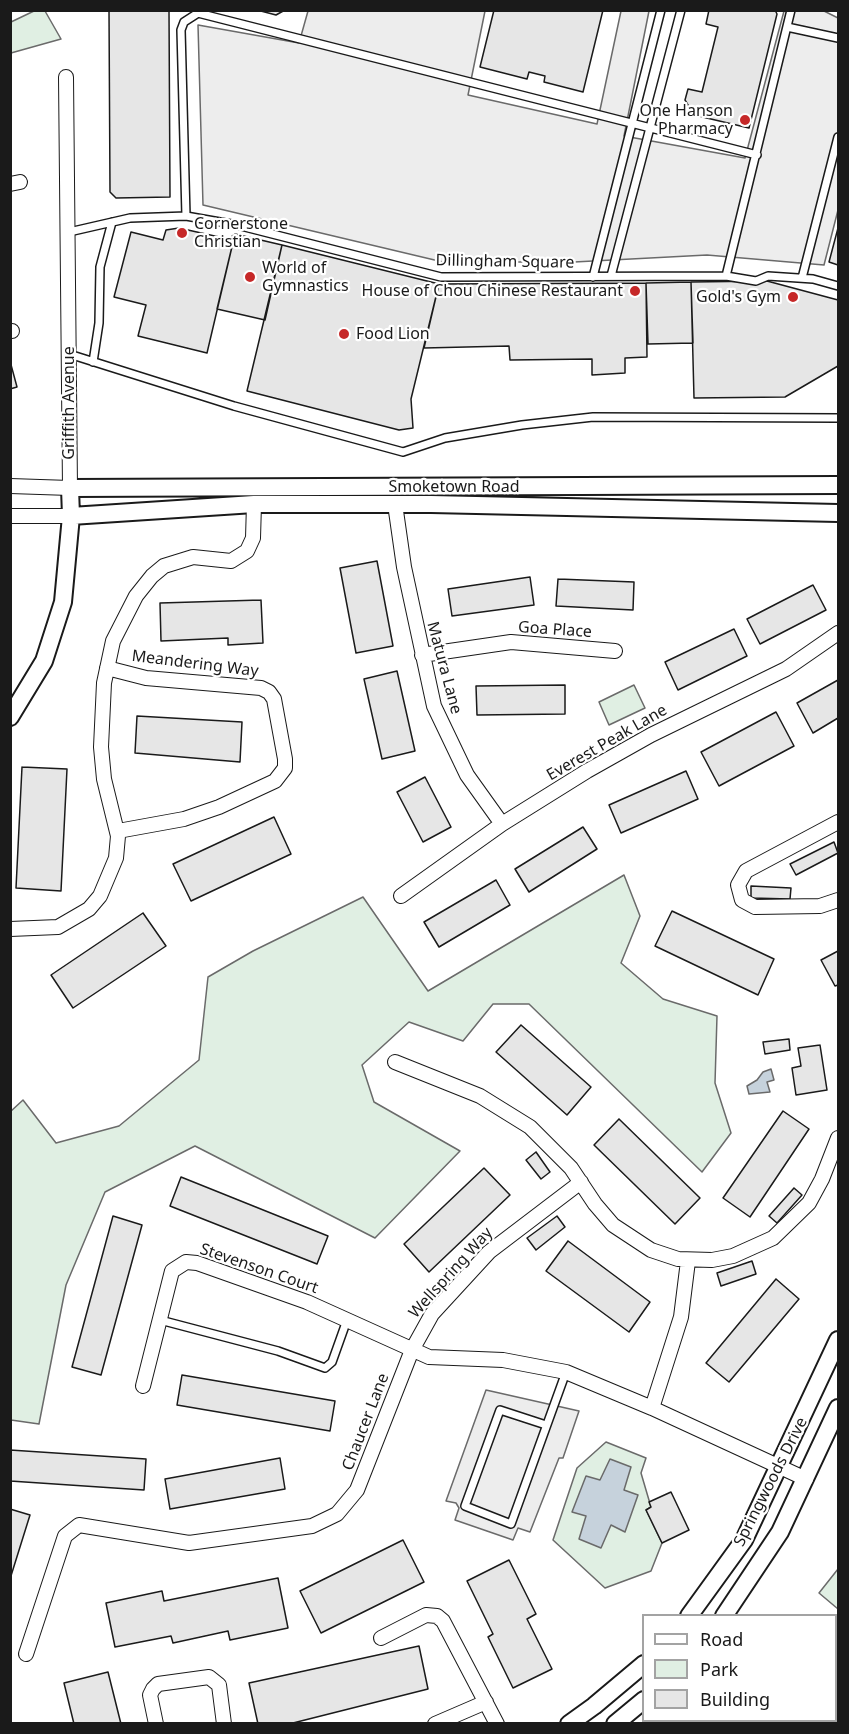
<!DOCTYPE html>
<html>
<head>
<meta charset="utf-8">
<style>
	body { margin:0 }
	#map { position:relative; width:849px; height:1734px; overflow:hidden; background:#fff; font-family:"Noto Sans",sans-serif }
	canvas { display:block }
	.frame { position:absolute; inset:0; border:12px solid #1a1a1a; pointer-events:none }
	.legend { position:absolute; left:642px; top:1614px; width:195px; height:108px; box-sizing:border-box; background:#fff; border:2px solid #a3a3a3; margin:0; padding:8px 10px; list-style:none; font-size:18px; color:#1a1a1a }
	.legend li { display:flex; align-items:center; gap:12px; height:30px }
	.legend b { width:30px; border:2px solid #a3a3a3 }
</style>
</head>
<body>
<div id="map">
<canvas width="849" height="1734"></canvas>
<div class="frame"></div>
<ul class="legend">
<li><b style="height:8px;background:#fff"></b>Road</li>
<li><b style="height:16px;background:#e0efe3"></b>Park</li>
<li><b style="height:16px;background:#e6e6e6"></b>Building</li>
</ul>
</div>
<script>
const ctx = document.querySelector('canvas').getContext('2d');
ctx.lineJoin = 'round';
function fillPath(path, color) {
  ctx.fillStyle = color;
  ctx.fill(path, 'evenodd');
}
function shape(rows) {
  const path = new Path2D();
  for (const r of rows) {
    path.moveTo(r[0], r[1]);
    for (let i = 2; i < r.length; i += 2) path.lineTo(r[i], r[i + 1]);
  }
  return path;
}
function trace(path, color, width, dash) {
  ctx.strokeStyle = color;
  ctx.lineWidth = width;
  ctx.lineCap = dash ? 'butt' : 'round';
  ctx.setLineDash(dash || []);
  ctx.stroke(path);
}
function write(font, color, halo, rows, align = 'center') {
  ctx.font = font + ' "Noto Sans",sans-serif';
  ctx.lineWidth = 4.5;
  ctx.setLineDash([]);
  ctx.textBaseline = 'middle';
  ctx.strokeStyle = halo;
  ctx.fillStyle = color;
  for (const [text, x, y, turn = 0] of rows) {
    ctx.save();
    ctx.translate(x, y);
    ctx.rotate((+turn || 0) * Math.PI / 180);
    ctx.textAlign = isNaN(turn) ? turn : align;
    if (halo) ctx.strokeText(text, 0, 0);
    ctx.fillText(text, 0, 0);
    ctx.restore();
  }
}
const green = shape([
	[34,11,45,11,61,39,11,53,11,22,34,11],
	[634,685,645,708,609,725,599,702,634,685],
	[624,875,640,916,621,963,663,999,717,1016,715,1083,731,1133,702,1172,529,1004,493,1004,463,1041,409,1022,362,1065,374,1102,460,1151,375,1238,195,1146,105,1192,66,1285,39,1424,11,1420,10,1112,23,1100,56,1143,119,1126,199,1060,208,977,253,951,363,897,428,991,624,875],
	[606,1442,646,1458,641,1473,651,1507,646,1510,662,1543,651,1571,605,1588,553,1540,577,1468,606,1442],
	[838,1569,838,1609,819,1593,838,1569]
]);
const parking = shape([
	[308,11,485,11,468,95,597,124,621,11,649,11,624,136,745,158,784,11,824,11,838,18,838,210,824,265,707,255,574,262,443,262,203,205,198,25,299,43,308,11],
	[486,1390,579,1411,563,1458,559,1458,530,1532,518,1528,513,1540,455,1520,459,1508,456,1503,446,1501,486,1390]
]);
const water = shape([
	[771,1069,774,1080,767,1082,770,1092,749,1094,747,1086,757,1080,763,1072,771,1069],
	[610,1459,631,1467,624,1490,638,1495,625,1532,611,1525,601,1548,579,1539,586,1516,572,1512,586,1476,600,1480,610,1459]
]);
const building = shape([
	[109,10,169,10,170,197,116,198,110,192,109,10],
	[257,10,285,10,276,15,257,10],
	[494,10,603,10,583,92,544,82,545,76,529,72,527,79,480,67,494,10],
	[709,10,775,10,777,14,749,128,694,115,685,100,688,89,702,92,718,27,706,24,709,10],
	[179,228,228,239,235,234,207,353,138,336,146,305,114,297,131,232,163,240,166,230,179,228],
	[838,228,838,265,829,262,838,228],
	[235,234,282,245,265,320,217,309,235,234],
	[282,245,439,284,411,399,413,428,399,430,247,391,282,245],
	[767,281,838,300,838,366,785,397,694,398,691,282,767,281],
	[691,282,693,343,648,344,646,283,691,282],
	[646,283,647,357,625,358,625,373,592,375,592,359,510,360,509,346,424,348,439,284,646,283],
	[10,361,17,387,10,389,10,361],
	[377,561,393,646,356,653,340,568,377,561],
	[530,577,534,605,452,616,448,589,530,577],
	[558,579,634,582,633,610,556,606,558,579],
	[813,585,826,610,760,644,747,619,813,585],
	[261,600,263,643,228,645,228,638,161,641,160,603,261,600],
	[734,629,747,656,678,690,665,662,734,629],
	[397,671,415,751,382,759,364,679,397,671],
	[838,680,838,718,813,733,797,703,838,680],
	[565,685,565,714,477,715,476,686,565,685],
	[776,712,794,746,719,786,701,752,776,712],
	[137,716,242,722,240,762,135,753,137,716],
	[22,767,67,769,61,891,16,888,22,767],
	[686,771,698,799,621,833,609,805,686,771],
	[425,777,451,827,423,842,397,792,425,777],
	[274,817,291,854,191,901,173,864,274,817],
	[583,827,597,849,529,892,515,869,583,827],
	[834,842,838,853,796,875,790,864,834,842],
	[496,880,510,905,439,947,424,922,496,880],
	[751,886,791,888,790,899,751,898,751,886],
	[672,911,774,959,758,995,655,946,672,911],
	[143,913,166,946,73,1008,51,975,143,913],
	[838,951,838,985,835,986,821,960,838,951],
	[521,1025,591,1087,567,1115,496,1052,521,1025],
	[789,1039,790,1050,765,1054,763,1042,789,1039],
	[820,1045,827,1090,796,1095,792,1068,801,1066,798,1048,820,1045],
	[783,1111,809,1129,750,1217,723,1198,783,1111],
	[619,1119,700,1198,675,1224,594,1145,619,1119],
	[536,1152,550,1172,541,1179,526,1160,536,1152],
	[484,1168,510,1195,429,1272,404,1244,484,1168],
	[181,1177,328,1236,317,1264,170,1206,181,1177],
	[794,1188,802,1195,777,1223,769,1216,794,1188],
	[113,1216,142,1225,101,1375,72,1367,113,1216],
	[557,1216,565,1227,536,1250,527,1238,557,1216],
	[568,1241,650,1302,629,1332,546,1271,568,1241],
	[752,1261,756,1274,721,1286,717,1273,752,1261],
	[776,1279,799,1299,729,1382,706,1363,776,1279],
	[182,1375,335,1401,330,1431,177,1405,182,1375],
	[10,1450,146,1459,144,1490,10,1481,10,1450],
	[280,1458,285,1489,170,1509,165,1479,280,1458],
	[671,1492,689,1530,662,1543,646,1510,651,1507,649,1502,671,1492],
	[10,1509,30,1515,10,1579,10,1509],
	[403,1540,424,1582,321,1633,300,1591,403,1540],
	[509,1560,536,1614,527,1619,552,1669,513,1688,488,1637,493,1634,467,1581,509,1560],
	[278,1578,288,1628,230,1640,228,1631,173,1643,171,1636,115,1647,106,1603,162,1591,164,1601,278,1578],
	[419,1646,428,1689,289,1724,258,1724,249,1683,419,1646],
	[836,1651,838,1653,838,1724,745,1724,747,1720,836,1720,836,1651],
	[108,1672,121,1724,74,1724,64,1683,108,1672],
	[713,1720,736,1720,740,1724,710,1724,713,1720]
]);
const service = shape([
	[787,27,838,38],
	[186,216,181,30,184,22,198,13,757,155],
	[69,232,130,218,186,216,237,225,441,277,726,276,756,281,768,276,813,279,838,286],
	[611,276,681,10],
	[726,276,791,10],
	[593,277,661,10],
	[802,278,838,137],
	[69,354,234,406,403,452,445,438,522,425,593,417,838,418],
	[93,362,99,323,100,267,112,222],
	[160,1320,278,1351,325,1368,332,1362,347,1320],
	[546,1425,500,1410,465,1506,511,1524,566,1372]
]);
const minor = shape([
	[10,184,20,182],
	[10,331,12,331],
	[10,486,70,488,66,77],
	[395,504,404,567,434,706,467,775,502,824],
	[10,516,71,516],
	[422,655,511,642,615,651],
	[107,668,146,678,261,688,269,692,274,699,285,759,285,768,275,781,219,807,184,819,118,831],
	[838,822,746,871,738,885,742,900,755,907,820,906,838,900],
	[401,896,502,824,587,771,651,735,786,669,838,633],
	[10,929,58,927,89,909,100,896,116,858,118,836,104,779,101,747,104,683,113,641,136,596,152,576,164,566,193,557,231,561,247,551,253,538,254,504],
	[395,1062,480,1096,530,1127,571,1168,595,1204,613,1225,651,1250,678,1259,712,1260,733,1256,773,1238,809,1203,822,1179,838,1138],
	[143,1386,172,1271,186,1262,197,1263,307,1302,429,1357,503,1360,566,1372,652,1408,806,1479],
	[652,1408,681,1317,688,1261],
	[381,1638,426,1615,437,1616,443,1621,497,1724],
	[26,1654,65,1536,79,1525,189,1543,312,1526,337,1514,357,1490,412,1350,432,1314,489,1252,581,1182],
	[156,1724,150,1695,153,1689,158,1684,209,1677,219,1685,224,1724],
	[435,1724,486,1702]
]);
const tertiary = shape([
	[71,516,254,504,431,504,838,513],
	[10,717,44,661,63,602,71,516,70,488,838,485],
	[689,1616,744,1540,838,1340],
	[724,1616,780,1532,838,1408],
	[569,1724,594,1706,644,1664],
	[615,1724,644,1700]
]);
const markers = [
	[745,120,6,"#c62828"],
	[182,233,6,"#c62828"],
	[250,277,6,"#c62828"],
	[635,291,6,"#c62828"],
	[793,297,6,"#c62828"],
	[344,334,6,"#c62828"]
];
const poiNames = [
	["One Hanson",733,111],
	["Pharmacy",733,129],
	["Cornerstone",194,224,"left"],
	["Christian",194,242,"left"],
	["World of",262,268,"left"],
	["Gymnastics",262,286,"left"],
	["House of Chou Chinese Restaurant",623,291],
	["Gold's Gym",781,297],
	["Food Lion",356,334,"left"]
];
const streetNames = [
	["Dillingham Square",505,262,1],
	["Griffith Avenue",69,403,-90],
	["Smoketown Road",454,487],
	["Goa Place",555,630,4],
	["Meandering Way",195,664,7],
	["Matura Lane",444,668,75],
	["Everest Peak Lane",607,743,-30],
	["Stevenson Court",259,1269,19],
	["Wellspring Way",451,1273,-48],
	["Chaucer Lane",366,1422,-69],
	["Springwoods Drive",771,1482,-63]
];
fillPath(green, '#e0efe3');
trace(green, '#6a6a6a', 1.5);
fillPath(parking, '#ededed');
trace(parking, '#6a6a6a', 1.5);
fillPath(water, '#c6d2dc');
trace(water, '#6a6a6a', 1.5);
fillPath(building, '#e6e6e6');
trace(building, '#1a1a1a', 1.5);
trace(service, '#1a1a1a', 10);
trace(minor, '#1a1a1a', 16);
trace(tertiary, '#1a1a1a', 20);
trace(service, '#fff', 7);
trace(minor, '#fff', 14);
trace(tertiary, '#fff', 16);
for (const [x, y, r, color] of markers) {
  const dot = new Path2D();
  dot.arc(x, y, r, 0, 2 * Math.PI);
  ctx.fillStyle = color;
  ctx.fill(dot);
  trace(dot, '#fff', 2);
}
write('16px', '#1a1a1a', '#fff', poiNames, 'right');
write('16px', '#1a1a1a', '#fff', streetNames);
</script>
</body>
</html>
